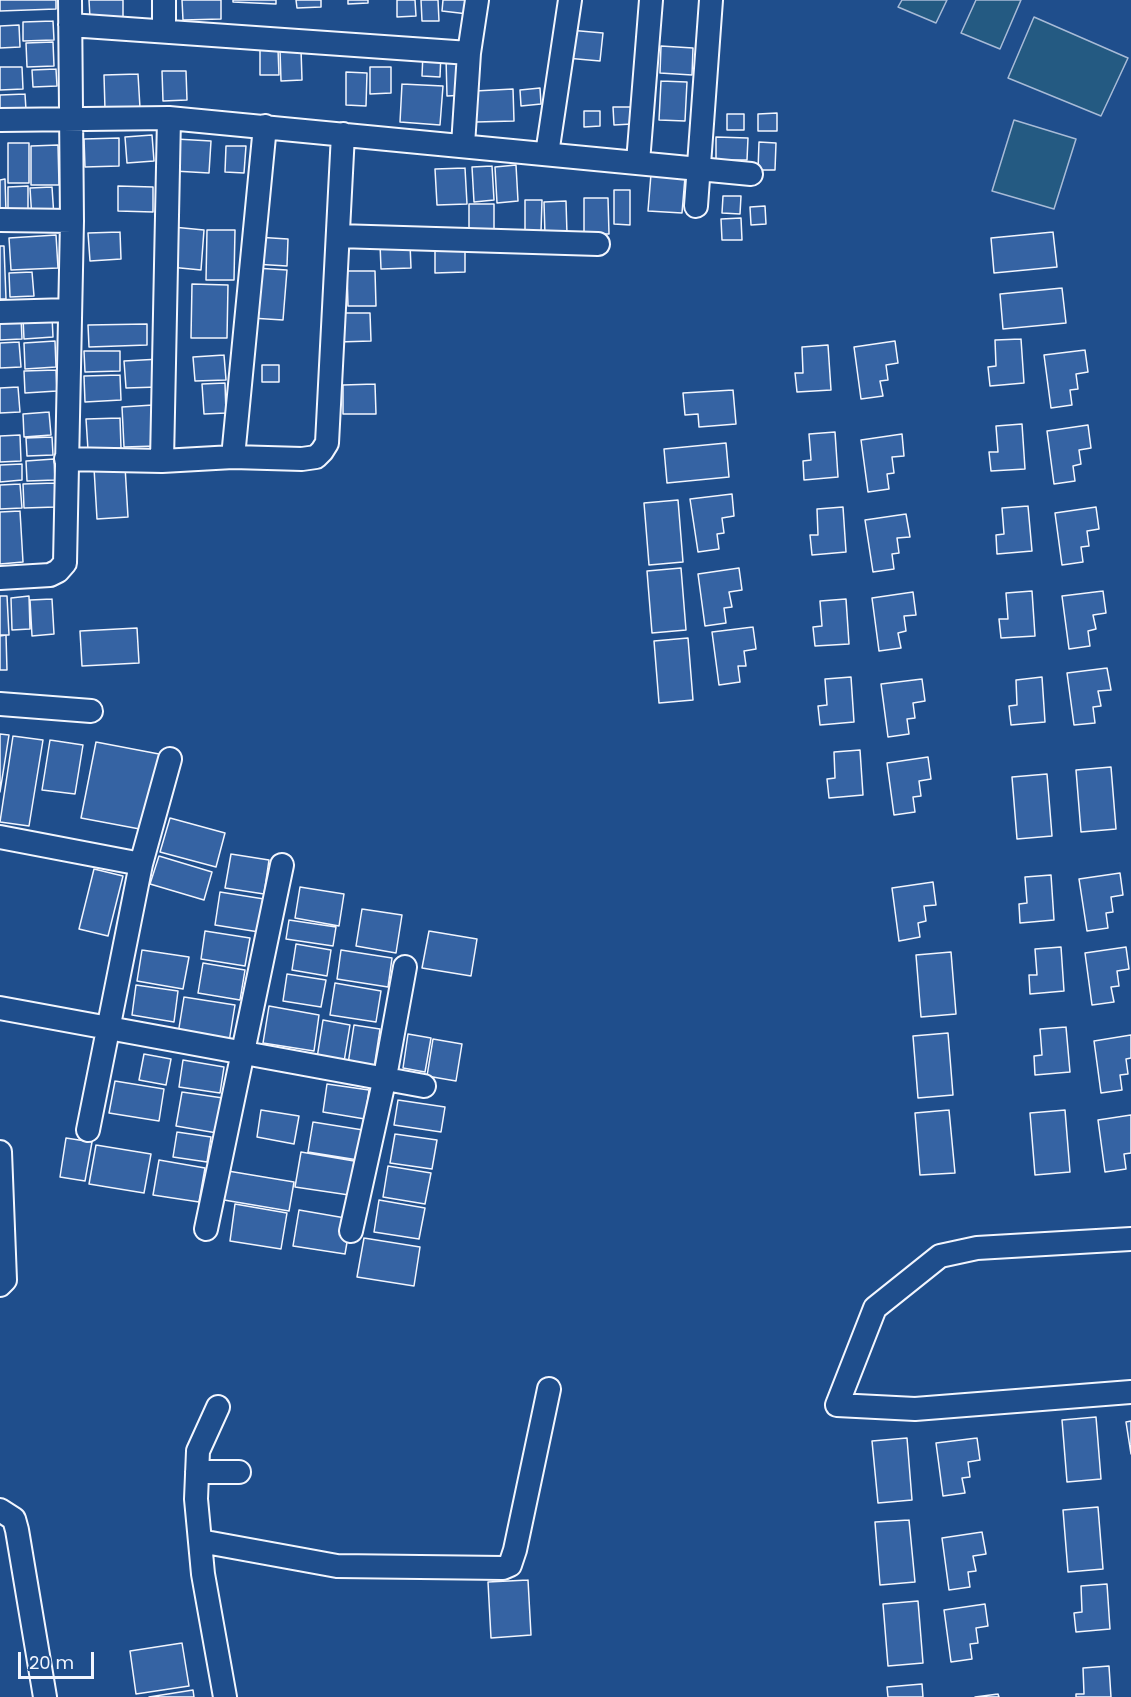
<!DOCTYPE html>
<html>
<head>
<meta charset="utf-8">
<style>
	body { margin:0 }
	#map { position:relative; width:1131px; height:1697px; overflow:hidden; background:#1f4e8c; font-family:Poppins,sans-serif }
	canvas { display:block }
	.scale { position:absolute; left:18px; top:1652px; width:76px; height:27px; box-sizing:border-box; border:3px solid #f2f6ff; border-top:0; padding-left:8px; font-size:18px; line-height:21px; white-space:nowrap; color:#f2f6ff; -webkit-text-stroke:4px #1f4e8c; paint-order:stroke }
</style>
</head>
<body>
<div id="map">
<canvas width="1131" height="1697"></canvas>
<div class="scale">20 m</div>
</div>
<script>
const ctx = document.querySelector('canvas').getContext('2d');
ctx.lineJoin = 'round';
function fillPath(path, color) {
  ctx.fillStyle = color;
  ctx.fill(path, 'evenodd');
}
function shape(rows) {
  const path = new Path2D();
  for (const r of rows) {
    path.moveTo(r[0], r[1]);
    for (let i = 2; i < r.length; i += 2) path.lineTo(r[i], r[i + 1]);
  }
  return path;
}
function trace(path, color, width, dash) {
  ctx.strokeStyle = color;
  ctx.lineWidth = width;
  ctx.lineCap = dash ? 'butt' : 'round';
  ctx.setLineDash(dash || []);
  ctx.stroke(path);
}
const green = shape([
	[902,0,947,0,936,23,898,7,902,0],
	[976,0,1021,0,1000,49,961,33,976,0],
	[1034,17,1128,58,1101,116,1008,78,1034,17],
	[1014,120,1076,139,1054,209,992,191,1014,120]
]);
const building = shape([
	[0,0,56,0,56,9,0,11,0,0],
	[89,0,123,0,123,17,90,18,89,0],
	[182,0,221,0,221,19,183,20,182,0],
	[233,0,276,0,276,4,233,2,233,0],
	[296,0,321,0,321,7,297,8,296,0],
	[348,0,368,0,368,3,348,4,348,0],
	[397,0,415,0,416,16,397,17,397,0],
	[421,0,438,0,439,21,422,21,421,0],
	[443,0,470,0,468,14,442,11,443,0],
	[53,21,54,40,23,41,23,22,53,21],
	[19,25,20,47,0,48,0,26,19,25],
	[569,30,603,33,600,61,566,58,569,30],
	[53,42,54,66,27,67,26,43,53,42],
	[661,46,693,48,692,75,660,73,661,46],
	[278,49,279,75,260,75,260,50,278,49],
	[301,49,302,80,281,81,280,50,301,49],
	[423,52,441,53,440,77,422,76,423,52],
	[446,58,464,58,465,95,447,96,446,58],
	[0,67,22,67,23,89,0,90,0,67],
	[370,67,391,67,391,93,370,94,370,67],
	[56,69,57,86,33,87,32,70,56,69],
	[162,71,186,71,187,100,163,101,162,71],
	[346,72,367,73,366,106,346,105,346,72],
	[138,74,140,108,105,110,104,75,138,74],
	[661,81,687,82,685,121,659,120,661,81],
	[402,84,443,86,440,125,400,122,402,84],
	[540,88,541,104,521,106,520,90,540,88],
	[513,89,514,121,476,122,475,91,513,89],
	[25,94,26,110,0,111,0,95,25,94],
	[613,107,631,107,632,124,614,125,613,107],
	[584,111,600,111,600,126,584,127,584,111],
	[777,113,777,131,758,131,758,114,777,113],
	[727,114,744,114,744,130,727,130,727,114],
	[152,135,154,161,127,163,125,137,152,135],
	[716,137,748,138,747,160,716,160,716,137],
	[119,138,119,166,85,167,84,139,119,138],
	[176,139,211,141,209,173,174,171,176,139],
	[759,142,776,143,775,170,758,170,759,142],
	[8,143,29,143,29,183,8,183,8,143],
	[58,145,59,185,31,185,31,146,58,145],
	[226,146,246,146,244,173,225,172,226,146],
	[516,165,518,201,497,203,495,167,516,165],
	[492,166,494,200,474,202,472,167,492,166],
	[465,168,467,204,437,205,435,169,465,168],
	[651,174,685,177,682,213,648,211,651,174],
	[5,179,6,212,0,212,0,180,5,179],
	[28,186,28,212,8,212,8,187,28,186],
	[118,186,153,187,153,212,118,211,118,186],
	[52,187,54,217,32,219,30,188,52,187],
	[614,190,630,190,630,225,614,224,614,190],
	[723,196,741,196,740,214,722,213,723,196],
	[584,198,608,198,609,234,584,234,584,198],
	[525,200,542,200,541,232,525,232,525,200],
	[566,201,567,234,545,235,544,202,566,201],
	[469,204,494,204,494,235,469,235,469,204],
	[765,206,766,224,751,225,750,207,765,206],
	[741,218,742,240,722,240,721,219,741,218],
	[173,227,204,230,201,270,170,267,173,227],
	[207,230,235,230,234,280,206,280,207,230],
	[120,232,121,259,90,261,88,233,120,232],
	[1053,232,1057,267,994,273,991,238,1053,232],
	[56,235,58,268,11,270,9,238,56,235],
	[256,237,288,239,287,266,254,264,256,237],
	[380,244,410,244,411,268,381,269,380,244],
	[0,246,4,246,6,299,0,299,0,246],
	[435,246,465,246,465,272,435,273,435,246],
	[255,268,287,270,283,320,251,318,255,268],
	[347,271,375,271,376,306,348,306,347,271],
	[32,272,34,296,10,297,9,273,32,272],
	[192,284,228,285,227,338,191,338,192,284],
	[1062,288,1066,323,1003,329,1000,294,1062,288],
	[338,313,370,313,371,341,338,342,338,313],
	[52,316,53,337,24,339,23,318,52,316],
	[21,317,22,339,0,340,0,318,21,317],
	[147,324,147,345,89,347,88,325,147,324],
	[1021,339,1024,383,990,386,988,367,996,366,995,340,1021,339],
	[55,341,56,367,25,369,24,343,55,341],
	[895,341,898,363,886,365,888,380,880,381,883,396,861,399,854,347,895,341],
	[19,342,21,367,0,368,0,343,19,342],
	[828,345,831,390,797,392,795,373,803,373,802,347,828,345],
	[1085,350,1088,372,1076,374,1078,389,1070,390,1072,405,1051,408,1044,355,1085,350],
	[84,351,120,351,120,371,85,372,84,351],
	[224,355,226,380,195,381,193,357,224,355],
	[160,359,158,387,126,388,124,361,160,359],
	[262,365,279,365,279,382,262,382,262,365],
	[56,370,57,391,25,393,24,371,56,370],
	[120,375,121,400,85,402,84,376,120,375],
	[225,383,226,413,204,414,202,384,225,383],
	[375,384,376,414,343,414,343,385,375,384],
	[18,387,20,412,0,413,0,388,18,387],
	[733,390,736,424,699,427,698,414,685,415,683,393,733,390],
	[153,405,156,446,124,447,122,407,153,405],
	[49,412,51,435,24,437,23,414,49,412],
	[120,418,121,448,88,450,86,419,120,418],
	[1022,424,1025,469,991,471,989,452,998,452,996,426,1022,424],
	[1088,425,1091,448,1079,450,1081,464,1073,466,1075,481,1054,484,1047,431,1088,425],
	[835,432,838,477,804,480,803,461,811,460,809,434,835,432],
	[902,434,904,456,892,457,894,473,887,474,889,489,868,492,861,440,902,434],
	[20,435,21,461,0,462,0,436,20,435],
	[52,437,53,455,27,456,26,438,52,437],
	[726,443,729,477,667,483,664,449,726,443],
	[54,459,55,480,27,481,26,461,54,459],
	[22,464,22,480,0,482,0,465,22,464],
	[125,466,128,517,97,519,94,468,125,466],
	[55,483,56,507,24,508,23,484,55,483],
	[20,484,22,508,0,509,0,485,20,484],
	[732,494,734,516,722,518,724,533,717,534,719,549,698,552,690,499,732,494],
	[678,500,683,562,649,565,644,503,678,500],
	[1028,506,1032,551,997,554,996,535,1004,534,1002,508,1028,506],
	[843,507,846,552,812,555,810,535,818,535,817,509,843,507],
	[1096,507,1099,529,1087,531,1089,546,1081,547,1083,562,1062,565,1055,513,1096,507],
	[20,511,23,562,0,564,0,512,20,511],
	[906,514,910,537,897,538,899,553,892,554,894,569,873,572,865,520,906,514],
	[681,568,686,630,652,633,647,571,681,568],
	[739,568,742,590,729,592,732,607,724,608,726,623,705,626,698,574,739,568],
	[1032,591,1035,636,1001,638,999,619,1008,619,1006,593,1032,591],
	[1103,591,1106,613,1093,615,1096,629,1088,631,1090,646,1069,649,1062,596,1103,591],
	[913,592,916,615,904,616,906,631,898,633,901,648,879,651,872,598,913,592],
	[0,596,7,596,9,635,0,635,0,596],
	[29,596,30,629,12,630,11,598,29,596],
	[52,599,54,634,32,636,30,600,52,599],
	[846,599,849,644,815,646,813,627,822,626,820,601,846,599],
	[753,627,756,649,744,651,746,666,738,666,740,682,719,685,712,632,753,627],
	[137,628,139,663,82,666,80,631,137,628],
	[6,635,7,670,0,670,0,636,6,635],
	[688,638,693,700,659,703,654,641,688,638],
	[1107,668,1111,690,1098,691,1101,706,1093,707,1095,723,1074,725,1067,673,1107,668],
	[851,677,854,722,820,725,818,706,827,705,825,679,851,677],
	[1042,677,1045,722,1011,725,1009,706,1017,705,1016,680,1042,677],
	[922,679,925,701,913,703,915,718,907,719,909,734,888,737,881,684,922,679],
	[0,734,9,735,0,792,0,734],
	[13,736,43,740,29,826,0,822,13,736],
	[50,740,83,745,75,794,42,790,50,740],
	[96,742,159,754,145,830,81,818,96,742],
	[860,750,863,795,829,798,827,779,835,778,834,752,860,750],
	[928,757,931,779,919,781,921,796,913,797,915,812,894,815,887,763,928,757],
	[1111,767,1116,829,1081,832,1076,770,1111,767],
	[1047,774,1052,836,1017,839,1012,777,1047,774],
	[170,818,225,833,216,867,160,852,170,818],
	[231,854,269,860,264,894,225,888,231,854],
	[159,856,212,872,204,900,150,884,159,856],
	[94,869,123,876,108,936,79,929,94,869],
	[1120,873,1123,895,1111,897,1113,912,1106,913,1108,928,1087,931,1079,879,1120,873],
	[1051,875,1054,920,1020,923,1019,904,1027,903,1025,877,1051,875],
	[933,882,936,905,924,906,926,921,918,923,920,937,899,941,892,888,933,882],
	[300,887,344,894,339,926,295,918,300,887],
	[220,892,264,899,259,932,215,925,220,892],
	[362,909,402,915,396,953,356,946,362,909],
	[289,920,336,927,333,946,286,939,289,920],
	[205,931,250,938,245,966,201,959,205,931],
	[429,931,477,939,471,976,422,968,429,931],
	[296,944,331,950,327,976,292,970,296,944],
	[1061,947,1064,991,1030,994,1029,975,1037,975,1035,949,1061,947],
	[1126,947,1129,969,1117,971,1119,986,1111,987,1114,1002,1092,1005,1085,953,1126,947],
	[142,950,189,957,183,989,137,981,142,950],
	[341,950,392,958,388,987,337,979,341,950],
	[951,952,956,1014,921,1017,916,955,951,952],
	[203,963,245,970,240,1000,198,993,203,963],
	[287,974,326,980,321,1007,283,1001,287,974],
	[335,983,381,991,376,1022,330,1015,335,983],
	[136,985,178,991,174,1022,132,1015,136,985],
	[184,997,235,1005,229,1042,178,1034,184,997],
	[269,1006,319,1015,314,1051,263,1043,269,1006],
	[323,1020,350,1025,344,1062,317,1058,323,1020],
	[354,1025,380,1029,374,1068,348,1064,354,1025],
	[1066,1027,1070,1072,1035,1075,1034,1056,1042,1055,1040,1029,1066,1027],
	[948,1033,953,1095,918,1098,913,1036,948,1033],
	[408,1034,431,1038,425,1072,403,1068,408,1034],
	[1131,1035,1131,1058,1126,1059,1128,1074,1120,1075,1122,1090,1101,1093,1094,1041,1131,1035],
	[433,1039,462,1044,456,1081,427,1076,433,1039],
	[144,1054,171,1059,166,1085,139,1080,144,1054],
	[183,1060,224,1067,220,1093,179,1087,183,1060],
	[115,1081,164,1089,159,1121,109,1113,115,1081],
	[327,1084,369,1090,365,1119,323,1112,327,1084],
	[182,1092,223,1098,217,1133,176,1126,182,1092],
	[398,1100,445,1107,441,1132,394,1125,398,1100],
	[261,1110,299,1116,294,1144,257,1137,261,1110],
	[949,1110,955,1173,920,1175,915,1113,949,1110],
	[1065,1110,1070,1172,1035,1175,1030,1113,1065,1110],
	[1131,1115,1131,1153,1124,1154,1126,1169,1105,1172,1098,1120,1131,1115],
	[313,1122,363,1130,358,1160,308,1152,313,1122],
	[177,1132,211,1137,207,1162,173,1157,177,1132],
	[395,1134,437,1140,432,1169,390,1163,395,1134],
	[66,1138,92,1142,85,1181,60,1177,66,1138],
	[96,1145,151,1154,144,1193,89,1184,96,1145],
	[301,1152,354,1161,349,1195,295,1187,301,1152],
	[159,1160,205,1168,199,1202,153,1195,159,1160],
	[388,1166,431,1173,425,1204,383,1197,388,1166],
	[228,1171,294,1182,289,1211,224,1200,228,1171],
	[379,1200,425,1208,419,1239,374,1232,379,1200],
	[235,1204,287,1213,281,1249,230,1241,235,1204],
	[299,1210,351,1219,345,1254,293,1246,299,1210],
	[364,1238,420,1247,414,1286,357,1277,364,1238],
	[1096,1417,1101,1479,1067,1482,1062,1420,1096,1417],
	[1131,1421,1131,1454,1126,1422,1131,1421],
	[907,1438,912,1500,878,1503,872,1441,907,1438],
	[977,1438,980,1460,968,1462,970,1477,962,1478,965,1493,943,1496,936,1443,977,1438],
	[1098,1507,1103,1569,1068,1572,1063,1510,1098,1507],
	[909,1520,915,1582,880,1585,875,1522,909,1520],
	[982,1532,986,1554,973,1556,976,1571,968,1572,970,1587,949,1590,942,1538,982,1532],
	[528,1580,531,1635,491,1638,488,1582,528,1580],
	[1107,1584,1110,1629,1076,1632,1074,1613,1082,1612,1081,1586,1107,1584],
	[918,1601,923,1663,888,1666,883,1604,918,1601],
	[985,1604,988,1626,976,1628,978,1643,970,1644,972,1659,951,1662,944,1610,985,1604],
	[182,1643,189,1686,136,1694,130,1651,182,1643],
	[1109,1666,1111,1697,1076,1697,1076,1694,1084,1694,1083,1668,1109,1666],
	[922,1684,923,1697,888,1697,887,1687,922,1684],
	[193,1690,194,1697,149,1697,193,1690],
	[998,1694,999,1697,975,1697,998,1694]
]);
const street = shape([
	[70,25,469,53,477,0],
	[164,31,164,0],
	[0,120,169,118,751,174],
	[463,145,469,53],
	[547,154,570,0],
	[638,162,651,0],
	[696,206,711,0],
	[0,220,72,221],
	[338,236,598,244],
	[0,312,69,310],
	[233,457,265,126],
	[66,459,162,461,233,457,302,459,316,457,322,451,327,443,343,134],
	[162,461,169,118],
	[0,578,50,575,58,571,65,563,72,221,70,0],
	[0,704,91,711],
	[0,837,141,864],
	[0,1008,424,1086],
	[88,1130,141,864,170,759],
	[0,1152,5,1280,0,1285],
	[206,1229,282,865],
	[351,1231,385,1077,405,967],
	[1131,1239,977,1248,940,1256,875,1308,837,1405,915,1409,1131,1392],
	[218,1407,198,1451,196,1499,203,1574,225,1697],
	[197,1472,239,1472],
	[0,1510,14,1519,17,1530,45,1697],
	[200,1541,337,1566,503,1568,510,1565,515,1550,549,1389]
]);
fillPath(green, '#245a82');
trace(green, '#a8bbd7', 1.5);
fillPath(building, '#3563a3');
trace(building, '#f2f6ff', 1.5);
trace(street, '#f2f6ff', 26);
trace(street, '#1f4e8c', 22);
</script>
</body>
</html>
